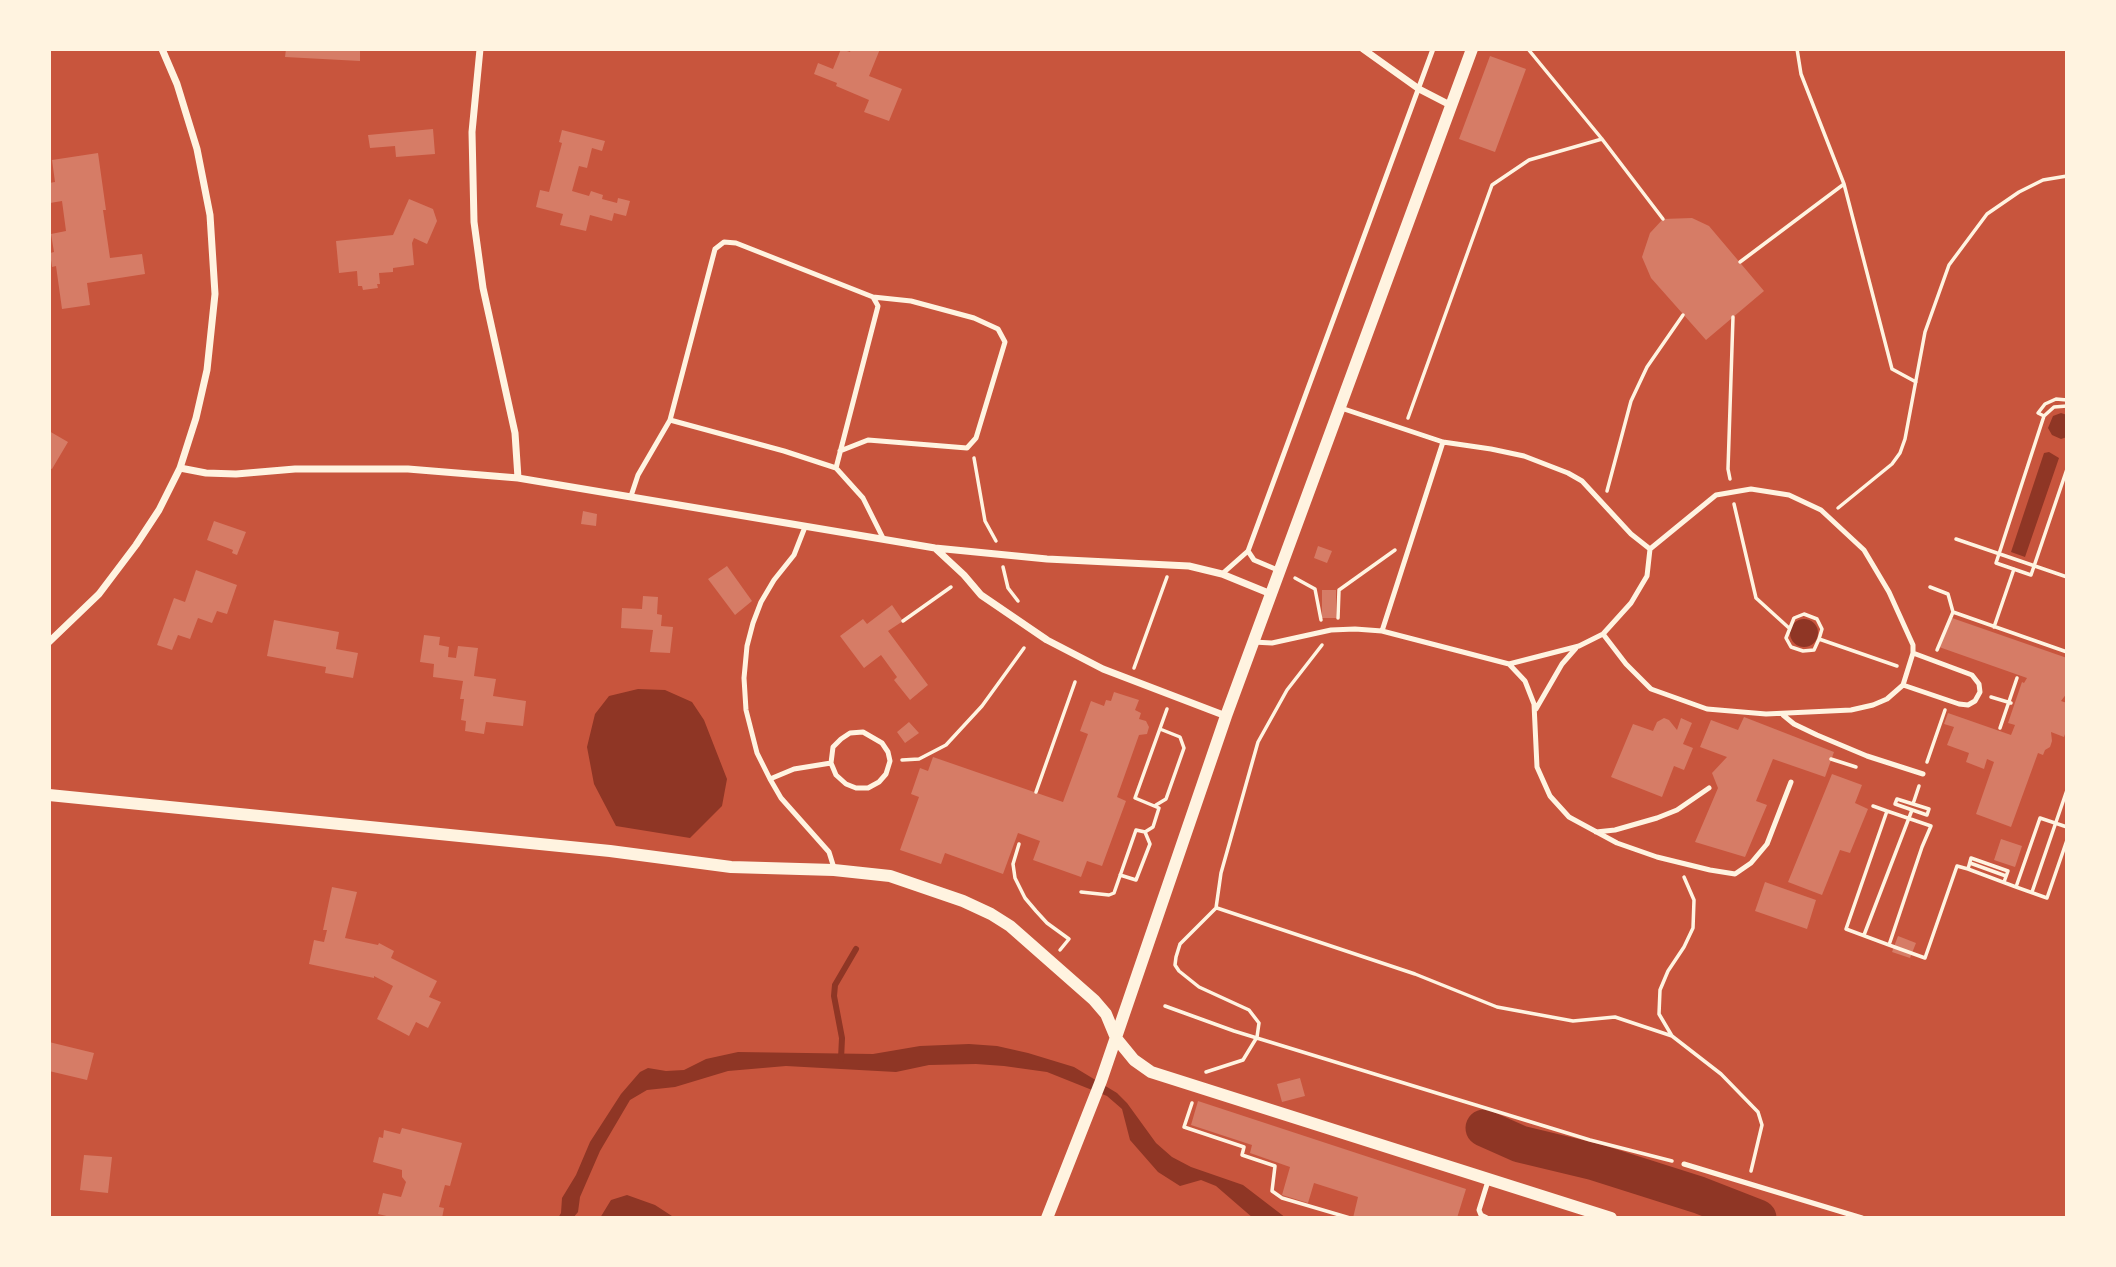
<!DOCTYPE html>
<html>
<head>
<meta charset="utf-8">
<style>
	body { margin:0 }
	#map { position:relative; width:2116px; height:1267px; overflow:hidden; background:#c8553d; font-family:"Work Sans",sans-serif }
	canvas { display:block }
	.frame { position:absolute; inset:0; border:51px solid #fff3e0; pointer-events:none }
</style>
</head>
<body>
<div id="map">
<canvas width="2116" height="1267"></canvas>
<div class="frame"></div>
</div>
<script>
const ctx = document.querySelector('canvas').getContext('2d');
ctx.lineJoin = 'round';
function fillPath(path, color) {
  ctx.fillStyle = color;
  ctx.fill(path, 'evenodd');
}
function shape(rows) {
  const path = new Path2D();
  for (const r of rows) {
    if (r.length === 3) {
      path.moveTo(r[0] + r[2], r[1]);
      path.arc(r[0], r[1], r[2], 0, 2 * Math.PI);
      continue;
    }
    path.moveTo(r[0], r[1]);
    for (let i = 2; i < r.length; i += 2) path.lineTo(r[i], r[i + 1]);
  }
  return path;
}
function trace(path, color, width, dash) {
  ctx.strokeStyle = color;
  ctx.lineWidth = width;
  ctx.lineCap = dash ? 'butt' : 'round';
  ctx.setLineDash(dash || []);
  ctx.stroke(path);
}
const water = shape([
	[2061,413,2067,415,2067,437,2061,439,2052,435,2048,428,2053,416],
	[2049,452,2059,458,2025,557,2011,552,2044,453],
	[1804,633,14],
	[638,689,665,690,692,702,704,720,727,779,722,806,690,838,616,826,594,784,587,747,595,714,609,696],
	[969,1044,997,1046,1028,1053,1074,1067,1117,1093,1127,1103,1156,1143,1172,1157,1191,1167,1243,1185,1286,1218,1253,1218,1216,1186,1201,1180,1180,1186,1158,1172,1130,1140,1122,1109,1107,1096,1047,1072,1004,1066,976,1064,929,1065,896,1072,786,1066,728,1071,675,1087,647,1090,630,1100,600,1151,580,1197,578,1212,573,1218,558,1218,561,1213,562,1198,576,1175,590,1142,621,1094,640,1072,648,1068,666,1071,684,1070,706,1059,738,1052,873,1054,920,1046],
	[627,1195,655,1205,675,1218,600,1218,611,1200]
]);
const stream = shape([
	[841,1059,842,1038,834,996,835,985,856,949]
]);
const river = shape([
	[1484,1128,1520,1144,1595,1162,1699,1195,1758,1218]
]);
const building = shape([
	[286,49,360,49,360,61,285,57],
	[841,49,850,52,851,49,880,49,869,76,902,89,889,121,864,112,869,100,836,86,837,83,814,74,818,63,833,69],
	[1490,56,1526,69,1495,152,1459,139],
	[433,129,435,154,396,157,395,146,370,148,368,135],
	[562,130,605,141,602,151,592,148,587,168,579,166,572,191,589,196,591,191,603,195,602,199,617,203,618,198,630,201,626,216,614,213,612,221,590,215,586,231,560,225,563,214,536,207,540,190,549,192,562,143,559,142],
	[98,153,106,210,103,210,110,258,142,254,145,274,87,283,90,305,62,309,56,266,52,267,50,253,54,252,51,234,66,231,62,201,50,203,49,183,55,182,52,160],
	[409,199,433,209,437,221,427,244,414,238,412,243,414,265,393,268,393,272,379,273,380,284,377,284,378,288,363,290,362,286,358,286,357,271,339,273,336,241,393,235],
	[1692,218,1709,226,1764,291,1706,340,1651,278,1642,257,1650,233,1663,219],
	[49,431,68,442,52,469,49,468],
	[583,511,597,514,596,526,581,524],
	[214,521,246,532,237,555,232,553,233,550,207,540],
	[1318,546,1332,551,1327,563,1314,558],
	[727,566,752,601,735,615,708,579],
	[196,570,237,585,227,614,217,611,212,623,198,618,190,639,178,635,172,650,157,645,174,598,185,602],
	[1322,590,1336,590,1336,618,1322,618],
	[643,596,658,597,657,614,662,615,661,626,673,627,670,653,650,652,653,630,621,628,622,608,642,609],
	[892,605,903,621,888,631,928,685,910,700,894,680,897,677,881,655,864,668,840,636,863,619,867,624],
	[1952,618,2067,658,2067,693,2061,701,2067,703,2067,728,2064,737,2051,732,2052,741,2050,747,2045,750,2043,755,2038,753,2011,827,1976,814,1994,762,1987,759,1984,769,1966,762,1969,753,1947,745,1954,727,1944,724,1948,713,2011,735,2015,725,2008,723,2022,682,2024,683,2027,678,1939,647],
	[274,620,339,632,336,649,358,653,353,678,325,673,326,667,267,656],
	[424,635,440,637,439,645,449,647,448,657,456,658,458,646,478,648,474,676,496,679,493,696,526,701,523,726,486,722,484,734,465,731,466,721,461,720,464,699,460,699,463,681,433,677,434,664,420,662],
	[1114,692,1139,700,1135,710,1141,713,1139,719,1146,721,1149,727,1147,734,1139,735,1117,797,1126,801,1102,866,1087,861,1081,877,1033,860,1040,841,1018,833,1003,874,945,853,941,864,900,850,919,797,911,794,920,768,928,771,933,757,1063,802,1088,734,1080,731,1091,701,1104,706,1106,700,1111,701],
	[1744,717,1834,752,1825,777,1773,759,1756,801,1767,805,1745,857,1695,842,1718,788,1712,773,1727,757,1700,747,1711,720,1738,730],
	[1664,718,1669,720,1677,730,1681,718,1692,723,1683,744,1693,748,1684,770,1674,766,1662,797,1611,777,1633,724,1653,731,1657,722],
	[909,722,919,733,905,743,897,732],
	[1832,774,1862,785,1855,803,1868,809,1850,853,1840,850,1822,895,1788,882],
	[2001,839,2022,846,2015,867,1994,860],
	[1765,882,1816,900,1807,929,1755,911],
	[332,887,357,892,345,938,378,945,379,943,394,951,391,958,437,981,429,997,441,1002,428,1028,416,1022,409,1036,377,1019,393,986,374,976,374,978,309,964,314,940,324,942,327,930,323,930],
	[1898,936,1916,943,1910,958,1892,952],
	[49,1042,94,1053,87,1080,49,1071],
	[1300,1078,1305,1096,1282,1102,1277,1084],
	[1198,1101,1466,1189,1457,1218,1353,1218,1358,1197,1314,1183,1308,1203,1282,1195,1290,1167,1250,1153,1252,1145,1191,1125],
	[402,1128,462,1143,450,1186,445,1185,439,1207,444,1208,442,1218,395,1218,378,1214,383,1193,401,1197,406,1182,402,1177,402,1170,373,1162,379,1137,383,1138,384,1130,400,1134],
	[84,1155,112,1157,108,1193,80,1190]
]);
const path = shape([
	[1528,49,1602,139,1663,219],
	[1797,49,1801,74,1844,184,1892,369,1916,382],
	[1740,262,1844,184],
	[2067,406,2054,407,2044,416,1996,563,2031,575,2067,469],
	[2044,416,2038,413,2045,404,2056,399,2067,400],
	[1408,418,1492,185,1529,160,1602,139],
	[974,458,985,521,996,541],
	[1730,479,1728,469,1733,317],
	[1607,491,1631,401,1647,367,1683,315],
	[1734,504,1756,598,1789,628],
	[1838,508,1892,464,1900,453,1905,439,1925,332,1949,265,1987,214,2019,192,2043,180,2067,176],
	[1956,539,2067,577],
	[1003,567,1008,588,1018,601],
	[1295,578,1315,589,1321,620],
	[1930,587,1948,594,1953,612],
	[1338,618,1339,590,1395,550],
	[903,621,951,587],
	[1994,627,2014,569],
	[1819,639,1814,650,1803,651,1791,647,1786,638,1794,618,1804,614,1817,619,1822,629,1819,639,1897,666],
	[1937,650,1953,612,2067,652],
	[1134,668,1167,577],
	[1991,697,2011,703],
	[2000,728,2017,678],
	[1831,759,1856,767],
	[902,760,919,759,946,745,982,706,1024,648],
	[1927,762,1945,710],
	[1036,792,1075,682],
	[1897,799,1929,809,1927,815,1895,804,1897,799],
	[1913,804,1919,786],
	[1156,805,1166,799,1184,748,1180,737,1160,729],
	[1873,806,1887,811],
	[1887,811,1931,826,1922,847,1889,945,1846,929,1887,811],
	[2067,827,2040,818,2016,887,2047,898,2067,840],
	[1019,844,1013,864,1015,878,1025,898,1036,911,1047,923,1069,939,1060,950],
	[1970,863,2006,876],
	[1120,875,1136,880,1150,844,1145,832],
	[1684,877,1694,900,1693,928,1684,947,1668,971,1660,990,1659,1014,1672,1036,1721,1074,1758,1112,1762,1125,1751,1171],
	[2004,882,2008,871,1971,858,1968,869,2016,887],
	[1081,892,1109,895,1114,893,1136,830,1145,832,1153,827,1159,808,1135,798,1167,709],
	[2032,892,2067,790],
	[1217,908,1415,974,1497,1007,1573,1021,1615,1017,1672,1036],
	[1864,935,1912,810],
	[1889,945,1925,958,1957,866,1968,869],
	[1165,1006,1234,1031,1590,1140,1672,1161],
	[1206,1072,1243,1060,1257,1037,1259,1023,1249,1010,1199,987,1179,971,1175,965,1176,957,1180,944,1216,908,1221,873,1258,742,1287,690,1322,645],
	[1192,1103,1184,1127,1244,1147,1242,1155,1275,1166,1272,1191,1282,1198,1350,1218]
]);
const service = shape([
	[1341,408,1443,442,1491,449,1524,456,1568,473,1582,481,1631,534,1650,549],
	[670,420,715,249,724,242,736,243,873,297,878,306,836,468],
	[840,451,868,440,967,448,976,438,1005,342,998,329,974,318,911,301,873,297],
	[631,496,638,475,670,420,784,451,836,468,863,498,883,538],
	[805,527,794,555,774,580,761,602,753,623,747,646,744,678,746,710,757,753,770,779,781,798,829,852,834,868],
	[1248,551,1254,560,1280,571],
	[1222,574,1248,551,1433,49],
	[1382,631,1443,442],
	[1253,642,1272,643,1331,630,1355,629,1382,631,1509,664,1525,681,1534,704,1537,767,1550,796,1569,817,1617,843,1657,857,1710,870,1735,874,1751,863,1767,844,1791,782],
	[1509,664,1579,646,1603,634,1631,603,1647,576,1650,549,1716,495,1751,489,1789,495,1821,510,1864,550,1889,592,1913,645,1913,653,1903,685,1887,699,1873,705,1851,710,1766,714,1707,709,1651,689,1626,664,1603,634],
	[1903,685,1959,704,1968,705,1975,701,1980,692,1979,684,1972,675,1913,653],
	[1536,709,1562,664,1576,648],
	[1783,715,1794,724,1817,735,1867,756,1923,774],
	[770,779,794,769,831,763,836,775,846,784,856,788,868,788,879,782,886,774,890,761,888,752,882,743,863,732,850,733,841,739,833,747,831,763],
	[1596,832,1615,830,1657,818,1677,810,1709,788],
	[1684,1164,1862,1218],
	[1487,1218,1481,1215,1479,1210,1488,1181]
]);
const minor = shape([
	[480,49,472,132,474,222,483,288,515,433,518,478],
	[1363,49,1419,89,1452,106],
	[180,468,206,473,236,474,295,469,408,469,518,478,935,548,1047,559,1189,566,1222,574,1271,594],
	[936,549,964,575,981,595,1047,640,1103,669,1226,716],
	[49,642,99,594,136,545,159,510,180,468,196,418,207,370,215,294,210,215,197,149,177,84,162,49]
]);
const tertiary = shape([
	[49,795,610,851,731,867,834,870,890,876,963,901,991,914,1010,926,1094,1000,1106,1014,1116,1038,1134,1060,1151,1072,1611,1218],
	[1047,1218,1101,1081,1226,716,1472,49]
]);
fillPath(water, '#8f3625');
trace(stream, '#8f3625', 6);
trace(river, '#8f3625', 37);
fillPath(building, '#d67c66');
trace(path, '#fff3e0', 3.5);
trace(service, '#fff3e0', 5);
trace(minor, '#fff3e0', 7);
trace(tertiary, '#fff3e0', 12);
</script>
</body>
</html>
